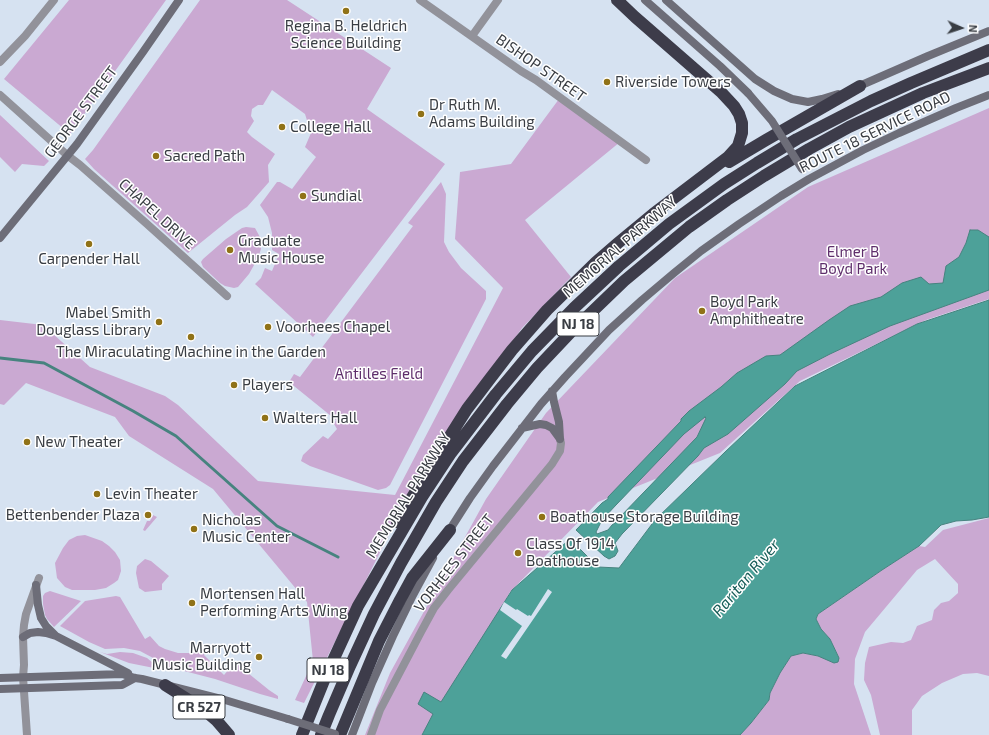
<!DOCTYPE html>
<html>
<head>
<meta charset="utf-8">
<style>
	body { margin:0 }
	#map { position:relative; width:989px; height:735px; overflow:hidden; background:#d6e2f1; font-family:"Exo 2",sans-serif }
	canvas { display:block }
	.north { position:absolute; left:941px; top:8px; width:40px; height:40px; -webkit-text-stroke:3px #fff; paint-order:stroke; rotate:93deg; font-size:11px; font-weight:700; line-height:16px; text-align:center; color:#393d43 }
	.north::after { content:''; display:block; margin:auto; width:14px; height:18px; background:#393d43; clip-path:polygon(50% 0,100% 100%,50% 72%,0 100%) }
</style>
</head>
<body>
<div id="map">
<canvas width="989" height="735"></canvas>
<div class="north">N</div>
</div>
<script>
const ctx = document.querySelector('canvas').getContext('2d');
ctx.lineJoin = 'round';
function fillPath(path, color) {
  ctx.fillStyle = color;
  ctx.fill(path, 'evenodd');
}
function shape(rows) {
  const path = new Path2D();
  for (const r of rows) {
    path.moveTo(r[0], r[1]);
    for (let i = 2; i < r.length; i += 2) path.lineTo(r[i], r[i + 1]);
  }
  return path;
}
function trace(path, color, width, dash) {
  ctx.strokeStyle = color;
  ctx.lineWidth = width;
  ctx.lineCap = dash ? 'butt' : 'round';
  ctx.setLineDash(dash || []);
  ctx.stroke(path);
}
function write(font, color, halo, rows, align = 'center') {
  ctx.font = font + ' "Exo 2",sans-serif';
  ctx.lineWidth = 3;
  ctx.setLineDash([]);
  ctx.textBaseline = 'middle';
  ctx.strokeStyle = halo;
  ctx.fillStyle = color;
  for (const [text, x, y, turn = 0] of rows) {
    ctx.save();
    ctx.translate(x, y);
    ctx.rotate((+turn || 0) * Math.PI / 180);
    ctx.textAlign = isNaN(turn) ? turn : align;
    if (halo) ctx.strokeText(text, 0, 0);
    ctx.fillText(text, 0, 0);
    ctx.restore();
  }
}
const green = shape([
	[69,0,166,0,70,134,4,79],
	[200,0,287,0,391,68,367,109,445,164,313,337,255,284,261,278,265,268,272,271,279,254,272,250,272,233,268,217,260,205,277,182,280,182,292,189,316,157,305,147,311,133,305,114,272,90,263,105,258,105,252,109,251,116,254,121,247,132,252,137,275,154,268,165,269,182,247,207,235,215,188,253,94,169,85,159,93,150],
	[559,99,620,142,525,220,571,277,522,328,416,481,304,703,295,700,313,661,307,602,213,489,129,436,115,417,26,383,4,405,0,404,0,320,43,325,90,367,165,396,178,405,258,481,395,495,503,288,455,239,460,172,511,164],
	[989,108,989,299,926,320,800,381,720,453,598,502,510,592,430,735,365,735,390,673,486,499,546,413,675,278,808,187],
	[0,115,49,161,44,166,22,164,15,172,0,157],
	[441,182,446,194,444,242,449,252,461,268,486,291,486,299,390,485,386,488,378,490,310,466,301,461,303,455,323,436,328,439,337,429,334,424,336,420,289,382,294,374,300,377,413,226,408,223],
	[246,227,255,228,261,239,261,249,258,258,249,274,238,287,234,288,225,286,220,283,203,267,201,262,203,259,226,239,242,228],
	[153,515,157,517,145,531,143,530,147,521,150,521],
	[989,518,989,676,977,673,963,674,942,683,922,696,912,710,912,735,880,735,871,695,864,680,865,663,869,647,891,642,903,643,911,640,917,626,932,620,934,610,941,603,949,601,958,593,958,584,935,559,917,570,865,632,855,659,854,684,871,735,740,735,751,723,769,700,770,693,780,673,791,656,803,653,818,656,839,658,830,639,821,629,816,619,818,614,882,570,919,546,925,547,943,530],
	[85,535,102,541,109,546,115,552,120,560,121,571,118,580,114,583,106,588,95,590,72,590,65,587,57,578,55,563,63,548,69,540,77,536],
	[145,559,151,561,169,576,162,584,162,590,145,592,139,588,136,573,137,566],
	[50,591,81,601,54,627,47,619,45,615,43,604,43,596,45,593],
	[116,596,120,597,145,639,150,636,159,646,165,649,178,653,192,653,206,647,207,649,204,655,224,675,230,668,233,671,238,665,269,690,278,696,278,699,260,694,215,679,161,665,155,659,140,651,124,648,105,649,89,642,60,626,85,601],
	[100,652,107,654,120,652,133,653,147,658,153,663,159,669,129,663]
]);
const water = shape([
	[970,230,978,230,989,237,989,290,890,326,830,354,797,371,785,384,728,434,704,448,698,456,622,534,615,543,618,551,615,556,609,559,604,556,576,530,602,503,608,499,608,497,681,421,681,419,689,411,721,387,737,373,766,356,780,355,829,320,850,306,881,297,902,283,921,277,929,284,943,283,946,266,959,257,966,243,970,230],
	[705,417,706,418,697,437,619,518,619,520,612,525,608,530,597,534,596,532,602,520,616,505,684,434,705,417],
	[989,300,989,517,972,520,956,521,941,525,919,546,882,570,818,614,816,619,821,629,830,639,839,658,838,662,834,663,818,656,803,653,791,656,780,673,770,693,769,700,751,723,740,735,422,735,433,714,418,704,424,692,441,702,512,590,570,539,598,567,619,568,655,520,725,452,795,386,917,324,989,300]
]);
const pier = shape([
	[548,589,552,592,506,659,501,656,522,626,500,610,504,602,516,610,517,609,528,616,529,615,531,616]
]);
const stream = shape([
	[0,358,44,363,133,411,176,436,277,526,338,557]
]);
const street = shape([
	[420,0,521,71,536,80,646,160],
	[472,36,498,0],
	[0,62,25,36,54,0],
	[0,95,67,155,80,165,147,224,227,296],
	[27,735,23,677,24,665,23,637,24,625,26,614,39,578],
	[371,735,380,710,421,632,434,608,448,590,552,464,560,451,561,443,560,439]
]);
const secondary = shape([
	[645,0,720,66,748,93],
	[666,0,755,79,774,91,792,99,808,102,822,99,838,94],
	[857,87,928,56,989,31],
	[0,238,77,144,143,52,179,0],
	[552,391,554,402,559,422,560,439],
	[522,428,540,424,546,425,552,428,560,439],
	[447,534,470,498,493,466,541,404,565,377,609,330,642,300,674,273,701,251,739,224,781,196,809,179,863,150,899,133,956,108,989,95],
	[36,585,38,605,41,618,46,626,56,636],
	[23,637,30,633,38,632,46,633,56,636,128,673],
	[0,678,122,674,135,678,142,679,225,700,288,719],
	[0,689,122,685,135,678],
	[352,735,372,683,393,636,413,595,433,558]
]);
const highway = shape([
	[729,162,766,140,860,86],
	[397,522,436,458,467,409,489,380,512,350,547,310,596,262,618,243,653,214,728,157,738,146,742,133,742,123,739,114,734,106,721,92,635,17,617,0],
	[165,685,203,709,217,721,229,735],
	[302,735,325,678,358,606,422,497,451,453,496,394,532,351,574,308,619,266,669,224,724,184,757,163,797,139,871,101,911,83,989,50],
	[321,735,329,715,350,666,374,614,401,563,436,502,463,461,507,404,537,368,571,332,624,281,689,227,727,200,764,176,809,149,849,127,923,93,989,68],
	[340,735,379,641,400,600,412,578,450,530]
]);
const secondaryBridge = shape([
	[748,93,772,121,802,169],
	[288,719,335,734]
]);
const markers = [
	[346,11,4,"#907217"],
	[607,82,4,"#907217"],
	[421,114,4,"#907217"],
	[282,127,4,"#907217"],
	[156,156,4,"#907217"],
	[303,196,4,"#907217"],
	[89,244,4,"#907217"],
	[230,250,4,"#907217"],
	[702,311,4,"#907217"],
	[159,322,4,"#907217"],
	[268,327,4,"#907217"],
	[191,337,4,"#907217"],
	[234,385,4,"#907217"],
	[265,418,4,"#907217"],
	[27,442,4,"#907217"],
	[97,494,4,"#907217"],
	[148,515,4,"#907217"],
	[542,517,4,"#907217"],
	[194,529,4,"#907217"],
	[518,553,4,"#907217"],
	[192,603,4,"#907217"],
	[259,657,4,"#907217"]
];
const shields = [
	[578,324,42],
	[328,670,42],
	[199,707,52]
];
const shieldNames = [
	["NJ 18",578,324],
	["NJ 18",328,670],
	["CR 527",199,707]
];
const poiNames = [
	["Regina B. Heldrich",346,26,"center"],
	["Science Building",346,43,"center"],
	["Riverside Towers",615,82],
	["Dr Ruth M.",429,105],
	["Adams Building",429,122],
	["College Hall",290,127],
	["Sacred Path",164,156],
	["Sundial",311,196],
	["Graduate",238,241],
	["Music House",238,258],
	["Carpender Hall",89,259,"center"],
	["Boyd Park",710,302],
	["Amphitheatre",710,319],
	["Mabel Smith",151,313,"right"],
	["Douglass Library",151,330,"right"],
	["Voorhees Chapel",276,327],
	["The Miraculating Machine in the Garden",191,352,"center"],
	["Players",242,385],
	["Walters Hall",273,418],
	["New Theater",35,442],
	["Levin Theater",105,494],
	["Bettenbender Plaza",140,515,"right"],
	["Boathouse Storage Building",550,517],
	["Nicholas",202,520],
	["Music Center",202,537],
	["Class Of 1914",526,544],
	["Boathouse",526,561],
	["Mortensen Hall",200,594],
	["Performing Arts Wing",200,611],
	["Marryott",251,648,"right"],
	["Music Building",251,665,"right"]
];
const streetNames = [
	["BISHOP STREET",541,68,35],
	["GEORGE STREET",81,112,-53],
	["ROUTE 18 SERVICE ROAD",875,132,-26],
	["CHAPEL DRIVE",157,214,42],
	["MEMORIAL PARKWAY",620,247,-41],
	["MEMORIAL PARKWAY",408,495,-58],
	["VORHEES STREET",454,563,-52]
];
const parkNames = [
	["Elmer B",853,252],
	["Boyd Park",853,269],
	["Antilles Field",379,374]
];
const waterNames = [
	["Raritan River",746,578,-50]
];
fillPath(green, '#caa9d2');
fillPath(water, '#4da199');
trace(water, '#47837f', 1);
fillPath(pier, '#d6e2f1');
trace(stream, '#47837f', 3);
trace(street, '#92929a', 8);
trace(secondary, '#6d6d78', 8);
trace(highway, '#3d3c4a', 12);
trace(secondaryBridge, '#6d6d78', 8);
for (const [x, y, r, color] of markers) {
  const dot = new Path2D();
  dot.arc(x, y, r, 0, 2 * Math.PI);
  ctx.fillStyle = color;
  ctx.fill(dot);
  trace(dot, '#fff', 1.5);
}
for (const [x, y, w] of shields) {
  const box = new Path2D();
  box.roundRect(x - w / 2, y - 12, w, 24, 3);
  ctx.fillStyle = '#fff';
  ctx.fill(box);
  trace(box, '#393d43', 1);
}
write('bold 14px', '#393d43', null, shieldNames);
write('15px', '#393d43', '#fff', poiNames, 'left');
write('15px', '#393d43', '#fff', streetNames);
write('15px', '#5e2e6b', '#fff', parkNames);
write('italic 16px', '#175d58', '#fff', waterNames);
</script>
</body>
</html>
